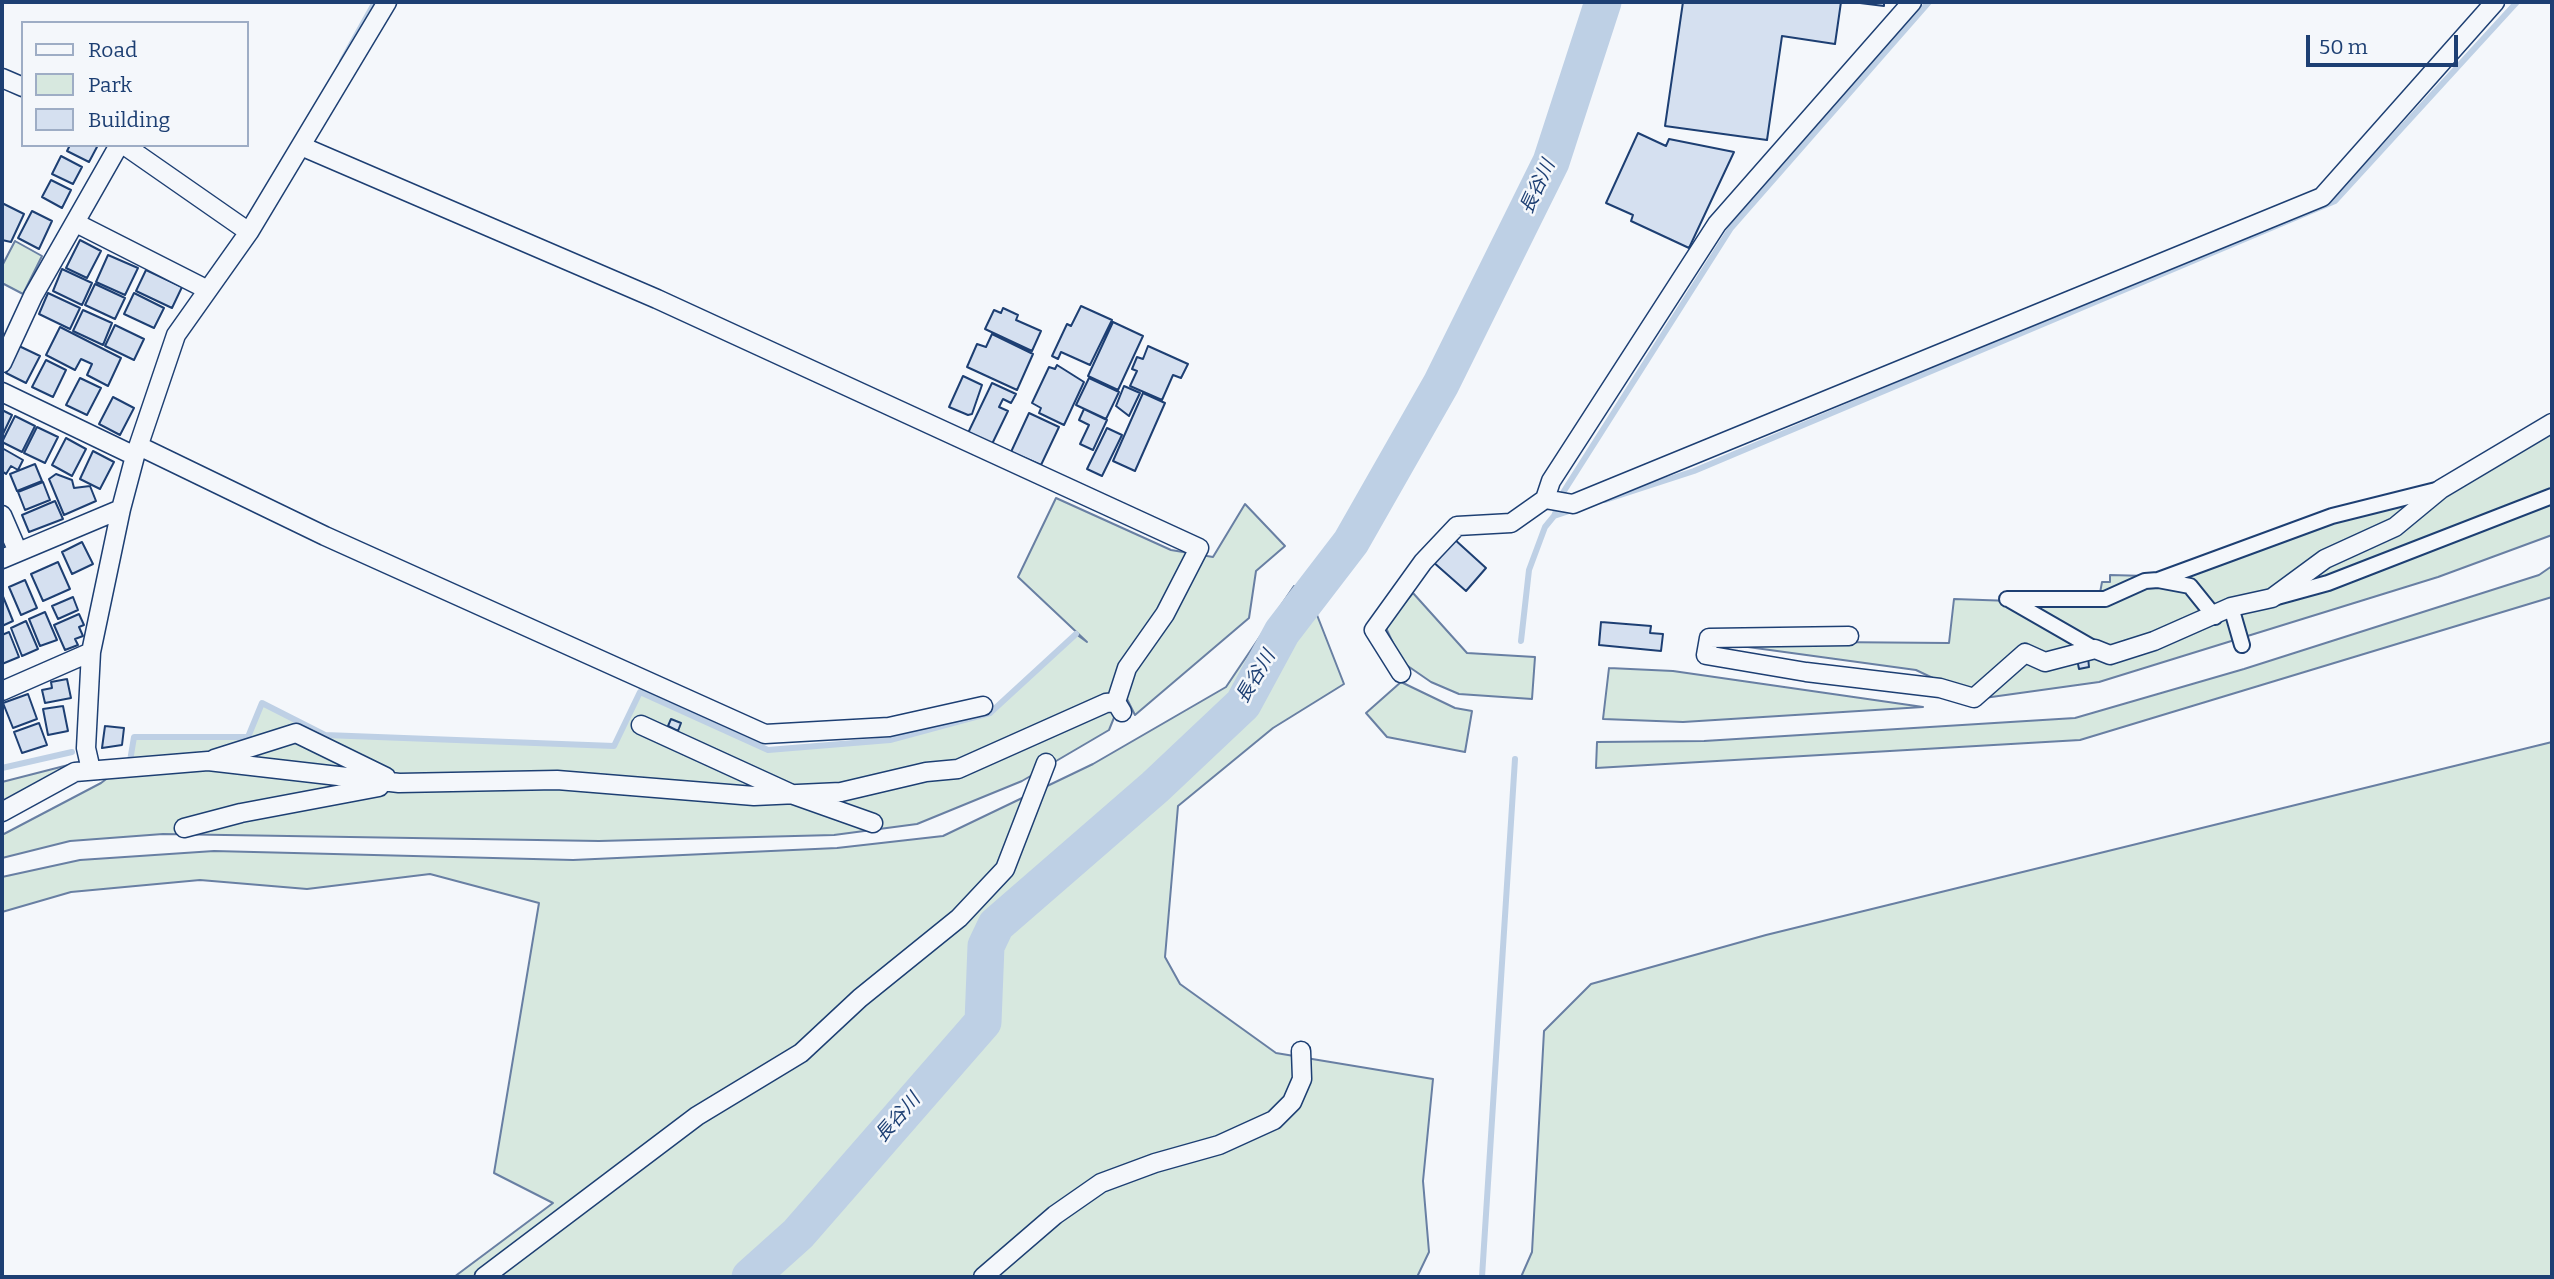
<!DOCTYPE html>
<html>
<head>
<meta charset="utf-8">
<style>
	body { margin:0 }
	#map { position:relative; width:2554px; height:1279px; overflow:hidden; background:#f4f7fb; font-family:Bitter,serif }
	canvas { display:block }
	.frame { position:absolute; inset:0; border:4px solid #1d3f73; pointer-events:none }
	.legend { position:absolute; left:21px; top:21px; width:228px; height:126px; box-sizing:border-box; background:#f4f7fb; border:2px solid #9eadc5; margin:0; padding:9px 12px; list-style:none; font-size:21px; color:#1d3f73 }
	.legend li { display:flex; align-items:center; gap:14px; height:35px }
	.legend b { width:35px; border:2px solid #9eadc5 }
	.scale { position:absolute; left:2306px; top:35px; width:152px; height:32px; box-sizing:border-box; border:4px solid #1d3f73; border-top:0; padding-left:9px; font-size:21px; line-height:24px; white-space:nowrap; color:#1d3f73; -webkit-text-stroke:5px #f4f7fb; paint-order:stroke }
</style>
</head>
<body>
<div id="map">
<canvas width="2554" height="1279"></canvas>
<div class="frame"></div>
<ul class="legend">
<li><b style="height:9px;background:#f4f7fb"></b>Road</li>
<li><b style="height:19px;background:#d7e8df"></b>Park</li>
<li><b style="height:19px;background:#d5e0f0"></b>Building</li>
</ul>
<div class="scale">50 m</div>
</div>
<script>
const ctx = document.querySelector('canvas').getContext('2d');
ctx.lineJoin = 'round';
function fillPath(path, color) {
  ctx.fillStyle = color;
  ctx.fill(path, 'evenodd');
}
function shape(rows) {
  const path = new Path2D();
  for (const r of rows) {
    path.moveTo(r[0], r[1]);
    for (let i = 2; i < r.length; i += 2) path.lineTo(r[i], r[i + 1]);
  }
  return path;
}
function trace(path, color, width, dash) {
  ctx.strokeStyle = color;
  ctx.lineWidth = width;
  ctx.lineCap = dash ? 'butt' : 'round';
  ctx.setLineDash(dash || []);
  ctx.stroke(path);
}
function write(font, color, halo, rows, align = 'center') {
  ctx.font = font + ' Bitter,"Noto Sans JP",serif';
  ctx.lineWidth = 5;
  ctx.setLineDash([]);
  ctx.textBaseline = 'middle';
  ctx.strokeStyle = halo;
  ctx.fillStyle = color;
  for (const [text, x, y, turn = 0] of rows) {
    ctx.save();
    ctx.translate(x, y);
    ctx.rotate((+turn || 0) * Math.PI / 180);
    ctx.textAlign = isNaN(turn) ? turn : align;
    if (halo) ctx.strokeText(text, 0, 0);
    ctx.fillText(text, 0, 0);
    ctx.restore();
  }
}
const green = shape([
	[15,241,42,256,23,294,2,283,2,266,15,241],
	[2552,427,2552,535,2438,577,2099,682,1977,699,1916,670,1704,641,1949,643,1954,599,2098,604,2102,582,2110,582,2110,575,2147,576,2147,584,2334,520,2440,495,2552,427],
	[1056,498,1171,550,1213,557,1245,504,1285,546,1256,571,1249,618,1135,715,1124,693,1109,730,1022,781,917,824,834,835,599,841,163,834,70,841,2,858,2,835,101,783,130,761,134,737,248,737,262,703,325,735,613,746,640,692,768,750,890,740,990,713,1076,634,1087,642,1018,577,1056,498],
	[2552,566,2552,597,2080,740,1596,768,1597,742,1704,741,2075,718,2244,669,2539,575,2552,566],
	[1294,586,1308,592,1344,684,1273,728,1178,806,1165,957,1180,984,1276,1053,1433,1079,1423,1181,1429,1252,1417,1277,454,1277,553,1203,494,1173,539,903,430,874,307,889,200,880,71,892,2,912,2,877,80,860,214,851,573,860,837,848,943,836,1093,764,1226,687,1294,586],
	[1413,593,1467,653,1535,657,1532,699,1459,694,1431,682,1402,662,1385,626,1413,593],
	[1609,668,1673,671,1923,707,1683,722,1603,719,1609,668],
	[1401,682,1455,708,1472,711,1465,752,1387,737,1366,713,1401,682],
	[2552,742,2552,1277,1521,1277,1532,1252,1544,1031,1591,984,1766,935,2552,742],
	[80,762,72,775,2,816,2,782,80,762]
]);
const stream = shape([
	[342,61,375,2],
	[1605,500,1694,471,2335,201,2517,2],
	[1554,516,1575,509],
	[1521,641,1529,570,1545,527,1554,516,1564,491,1731,228,1929,2],
	[125,761,130,761,134,737,248,737,262,703,325,735,614,746,640,692,768,750,890,740,990,713,1076,634],
	[2,768,72,752],
	[1482,1277,1515,759]
]);
const river = shape([
	[750,1277,798,1234,983,1022,986,946,996,925,1155,787,1243,704,1282,632,1351,542,1441,384,1551,162,1603,2]
]);
const building = shape([
	[1683,2,1841,2,1835,44,1782,36,1767,140,1665,126,1683,2],
	[1852,2,1884,2,1884,6,1852,2],
	[1638,133,1666,146,1669,139,1734,152,1689,248,1631,221,1633,215,1606,203,1638,133],
	[70,145,98,145,89,162,67,151,70,145],
	[61,156,82,167,73,184,52,174,61,156],
	[51,180,71,190,62,208,42,197,51,180],
	[2,203,24,214,11,242,2,240,2,203],
	[32,211,52,221,39,249,18,238,32,211],
	[80,240,101,251,87,278,66,268,80,240],
	[108,255,138,268,125,295,96,282,108,255],
	[62,269,92,283,82,305,53,291,62,269],
	[146,270,182,287,172,308,136,291,146,270],
	[95,284,125,298,115,319,85,305,95,284],
	[48,293,80,308,70,329,39,314,48,293],
	[134,293,164,308,154,328,124,314,134,293],
	[1081,306,1112,320,1090,365,1061,352,1058,359,1052,356,1067,324,1071,326,1081,306],
	[1003,308,1018,315,1016,320,1041,331,1032,351,985,329,994,310,1001,313,1003,308],
	[83,310,112,323,103,345,73,331,83,310],
	[1113,322,1143,336,1118,390,1088,376,1113,322],
	[115,325,144,339,134,360,105,346,115,325],
	[60,327,121,358,108,386,87,375,92,364,81,359,75,370,46,355,60,327],
	[992,334,1033,354,1017,390,967,367,977,344,986,347,992,334],
	[19,346,40,356,26,383,6,373,19,346],
	[1148,346,1188,364,1181,378,1173,375,1162,400,1130,386,1137,371,1132,369,1137,357,1143,359,1148,346],
	[46,360,66,370,53,397,32,387,46,360],
	[1057,365,1084,382,1064,425,1039,413,1041,408,1032,403,1049,367,1055,369,1057,365],
	[963,376,982,385,972,414,968,415,949,407,963,376],
	[80,378,101,388,87,415,66,405,80,378],
	[1089,378,1119,392,1106,419,1076,405,1089,378],
	[992,383,1016,394,1011,403,1003,399,999,407,1008,411,992,444,968,433,992,383],
	[1124,386,1140,393,1129,416,1116,406,1124,386],
	[1143,393,1165,403,1135,471,1113,461,1143,393],
	[113,397,134,408,120,435,99,424,113,397],
	[1084,409,1107,420,1093,450,1080,444,1089,425,1079,420,1084,409],
	[2,410,12,415,2,436,2,410],
	[1029,413,1059,427,1041,465,1011,452,1029,413],
	[15,416,35,426,22,452,2,442,15,416],
	[37,427,58,437,45,463,24,453,37,427],
	[1107,428,1122,435,1102,476,1087,469,1107,428],
	[66,438,86,449,72,476,52,465,66,438],
	[2,448,23,460,18,470,11,466,6,474,2,471,2,448],
	[93,451,114,462,100,489,80,479,93,451],
	[35,464,42,481,17,491,10,474,35,464],
	[56,474,72,480,74,488,90,486,96,501,64,515,49,479,56,474],
	[43,482,50,500,25,510,18,492,43,482],
	[55,501,63,519,29,532,22,515,55,501],
	[1453,538,1486,568,1466,591,1432,561,1453,538],
	[82,542,93,564,72,574,62,552,82,542],
	[58,562,70,589,43,601,31,574,58,562],
	[25,580,37,608,21,615,9,587,25,580],
	[2,594,13,621,2,626,2,594],
	[73,597,78,610,58,619,52,606,73,597],
	[45,612,57,640,40,646,29,619,45,612],
	[79,614,84,625,79,627,83,636,75,639,78,645,65,650,54,625,79,614],
	[26,621,38,649,22,656,11,628,26,621],
	[1601,622,1651,626,1650,633,1663,634,1661,651,1599,645,1601,622],
	[9,632,19,657,2,664,2,635,9,632],
	[2088,657,2089,667,2079,669,2077,659,2088,657],
	[67,679,71,698,45,703,42,690,52,688,51,682,67,679],
	[28,694,37,719,13,728,3,703,28,694],
	[63,706,68,731,48,735,43,709,63,706],
	[671,719,681,723,678,731,668,726,671,719],
	[39,723,47,745,22,753,14,732,39,723],
	[105,726,124,728,122,745,102,748,105,726]
]);
const pedestrian = shape([
	[2158,580,2332,516,2440,489],
	[2277,597,2328,583,2552,496],
	[2007,599,2105,599,2145,581,2158,580,2190,586,2215,617],
	[2008,599,2095,649],
	[2231,607,2242,645]
]);
const minor = shape([
	[2,78,23,87],
	[124,145,249,232],
	[301,146,657,299,1199,548,1165,614,1127,668,1116,702,1122,712],
	[76,223,208,290],
	[2,363,33,296,119,145],
	[2,392,135,456],
	[139,446,325,536,765,734,889,727,983,706],
	[1545,499,1573,504,2322,197,2495,2],
	[2,515,18,552],
	[2,559,121,509,135,456,176,335,249,232,387,2],
	[1849,636,1709,638,1706,655,1806,672,1940,688,1974,698,2025,653,2045,662,2095,649,2110,655,2154,641,2231,607,2272,598,2325,559,2395,527,2441,489,2552,423],
	[1401,673,1374,630,1423,562,1457,526,1511,523,1545,499,1551,481,1717,224,1912,2],
	[2,691,91,652],
	[641,725,794,795,873,823],
	[214,759,296,733,386,777],
	[91,770,86,748,91,652,121,509],
	[2,812,75,772,208,761,399,783,557,780,754,796,841,792,926,772,958,769,1106,703,1116,702],
	[184,828,241,813,379,787],
	[484,1277,697,1116,801,1053,860,998,959,918,1005,869,1046,763],
	[983,1277,1055,1215,1101,1183,1155,1163,1219,1145,1274,1120,1292,1102,1302,1079,1301,1051]
]);
const waterNames = [
	["長谷川",1538,187,-65],
	["長谷川",1256,677,-59],
	["長谷川",898,1118,-49]
];
fillPath(green, '#d7e8df');
trace(green, '#687fa3', 2);
trace(stream, '#bed0e5', 6);
trace(river, '#bed0e5', 37);
fillPath(building, '#d5e0f0');
trace(building, '#1d3f73', 2);
trace(pedestrian, '#1d3f73', 18);
trace(minor, '#1d3f73', 21);
trace(pedestrian, '#f4f7fb', 14);
trace(minor, '#f4f7fb', 18);
write('italic 19px', '#1d3f73', '#f4f7fb', waterNames);
</script>
</body>
</html>
